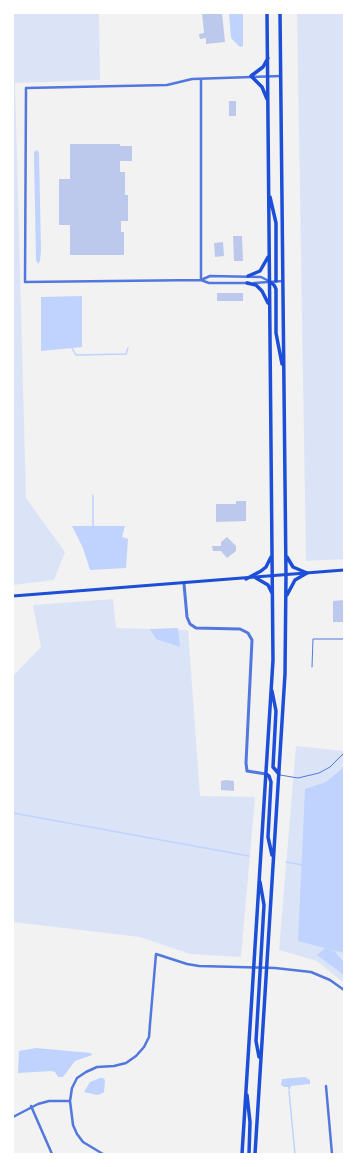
<!DOCTYPE html>
<html>
<head>
<meta charset="utf-8">
<style>
	body { margin:0 }
	#map { position:relative; width:357px; height:1167px; overflow:hidden; background:#f2f2f2; font-family:"Alegreya Sans",sans-serif }
	canvas { display:block }
	.frame { position:absolute; inset:0; border:14px solid #fff; pointer-events:none }
</style>
</head>
<body>
<div id="map">
<canvas width="357" height="1167"></canvas>
<div class="frame"></div>
</div>
<script>
const ctx = document.querySelector('canvas').getContext('2d');
ctx.lineJoin = 'round';
function fillPath(path, color) {
  ctx.fillStyle = color;
  ctx.fill(path, 'evenodd');
}
function shape(rows) {
  const path = new Path2D();
  for (const r of rows) {
    path.moveTo(r[0], r[1]);
    for (let i = 2; i < r.length; i += 2) path.lineTo(r[i], r[i + 1]);
  }
  return path;
}
function trace(path, color, width, dash) {
  ctx.strokeStyle = color;
  ctx.lineWidth = width;
  ctx.lineCap = dash ? 'butt' : 'round';
  ctx.setLineDash(dash || []);
  ctx.stroke(path);
}
const green = shape([
	[13,13,99,13,100,80,15,83,26,498,65,552,54,580,13,585],
	[297,13,344,13,344,559,306,561],
	[113,599,116,628,188,630,200,796,255,797,241,957,190,954,140,937,13,922,13,676,41,647,33,605],
	[296,746,344,751,344,983,317,961,279,950]
]);
const water = shape([
	[229,13,243,13,243,46,240,47,231,38],
	[37,150,39,153,41,250,40,261,38,264,36,260,34,152],
	[82,296,82,347,41,351,41,297],
	[72,526,125,526,122,537,128,539,126,568,90,570,83,548],
	[178,628,180,647,156,639,150,629],
	[344,767,344,953,298,941,305,789,326,782],
	[325,948,334,951,344,962,344,975,317,955],
	[36,1048,91,1053,92,1055,75,1061,63,1077,58,1077,55,1072,51,1071,18,1073,19,1051],
	[305,1077,310,1080,310,1084,291,1086,289,1091,288,1087,284,1087,281,1085,282,1079],
	[100,1078,103,1078,105,1080,104,1092,101,1094,97,1095,84,1092,90,1082]
]);
const stream = shape([
	[72,348,76,355,126,354,128,348],
	[93,526,93,495],
	[13,813,249,856],
	[286,862,303,865],
	[289,1091,295,1154]
]);
const building = shape([
	[202,13,222,13,225,42,206,44,206,38,200,39,199,34,204,33],
	[229,101,236,101,236,116,229,116],
	[70,144,120,144,120,146,132,146,132,161,120,161,120,172,125,172,125,195,128,195,128,221,121,221,121,232,124,232,124,255,70,255,70,225,59,225,59,179,70,179],
	[233,236,242,236,243,261,234,261],
	[223,242,224,256,215,257,214,243],
	[217,293,243,293,243,301,217,301],
	[236,501,246,501,246,521,216,522,216,504,236,504],
	[227,537,236,546,236,551,227,558,221,551,213,551,212,546,221,546,221,542],
	[344,600,344,622,333,622,333,601],
	[226,780,234,781,234,791,221,790,221,781]
]);
const service = shape([
	[312,667,313,639,344,639],
	[280,775,298,778,319,773,330,767,344,753]
]);
const minor = shape([
	[201,79,201,280],
	[201,280,209,283,249,283],
	[269,281,261,277,210,276,201,280,25,282,26,88,167,85,192,79,281,76],
	[254,283,283,281],
	[326,1086,332,1154],
	[31,1106,52,1154],
	[13,1117,38,1104,49,1101,70,1101],
	[103,1154,83,1142,77,1134,73,1125,70,1101,72,1088,77,1078,86,1072,97,1067,114,1066,126,1063,136,1056,144,1047,149,1037,150,1024,156,954,187,964,199,966,275,968,311,972,330,980,344,990]
]);
const tertiary = shape([
	[184,584,187,617,190,624,196,628,240,629,248,633,252,640,246,763,247,771,266,774]
]);
const secondary = shape([
	[13,596,344,570]
]);
const primary = shape([
	[267,99,262,87,251,76,263,67,268,58],
	[270,197,276,223,276,281],
	[248,276,260,271,268,257],
	[269,281,274,285,276,289,276,333,282,364],
	[247,283,256,285,262,291,268,303],
	[287,557,293,567,307,573],
	[256,578,268,585,272,593],
	[246,579,261,571,266,567,271,557],
	[287,595,295,580,307,573],
	[272,691,276,711,273,767,279,774],
	[266,774,269,776,271,782,268,837,272,855],
	[259,1057,256,1041,264,905,260,882],
	[247,1095,250,1122,249,1154],
	[242,1154,273,660,267,13],
	[255,1154,285,674,286,575,280,13]
]);
fillPath(green, '#dbe4f7');
fillPath(water, '#bfd3fe');
trace(stream, '#bfd3fe', 1.5);
fillPath(building, '#bdc9ec');
trace(service, '#5277de', 1);
trace(minor, '#5277de', 2.5);
trace(tertiary, '#5277de', 3);
trace(secondary, '#1d4ed8', 3);
trace(primary, '#1d4ed8', 3.5);
</script>
</body>
</html>
